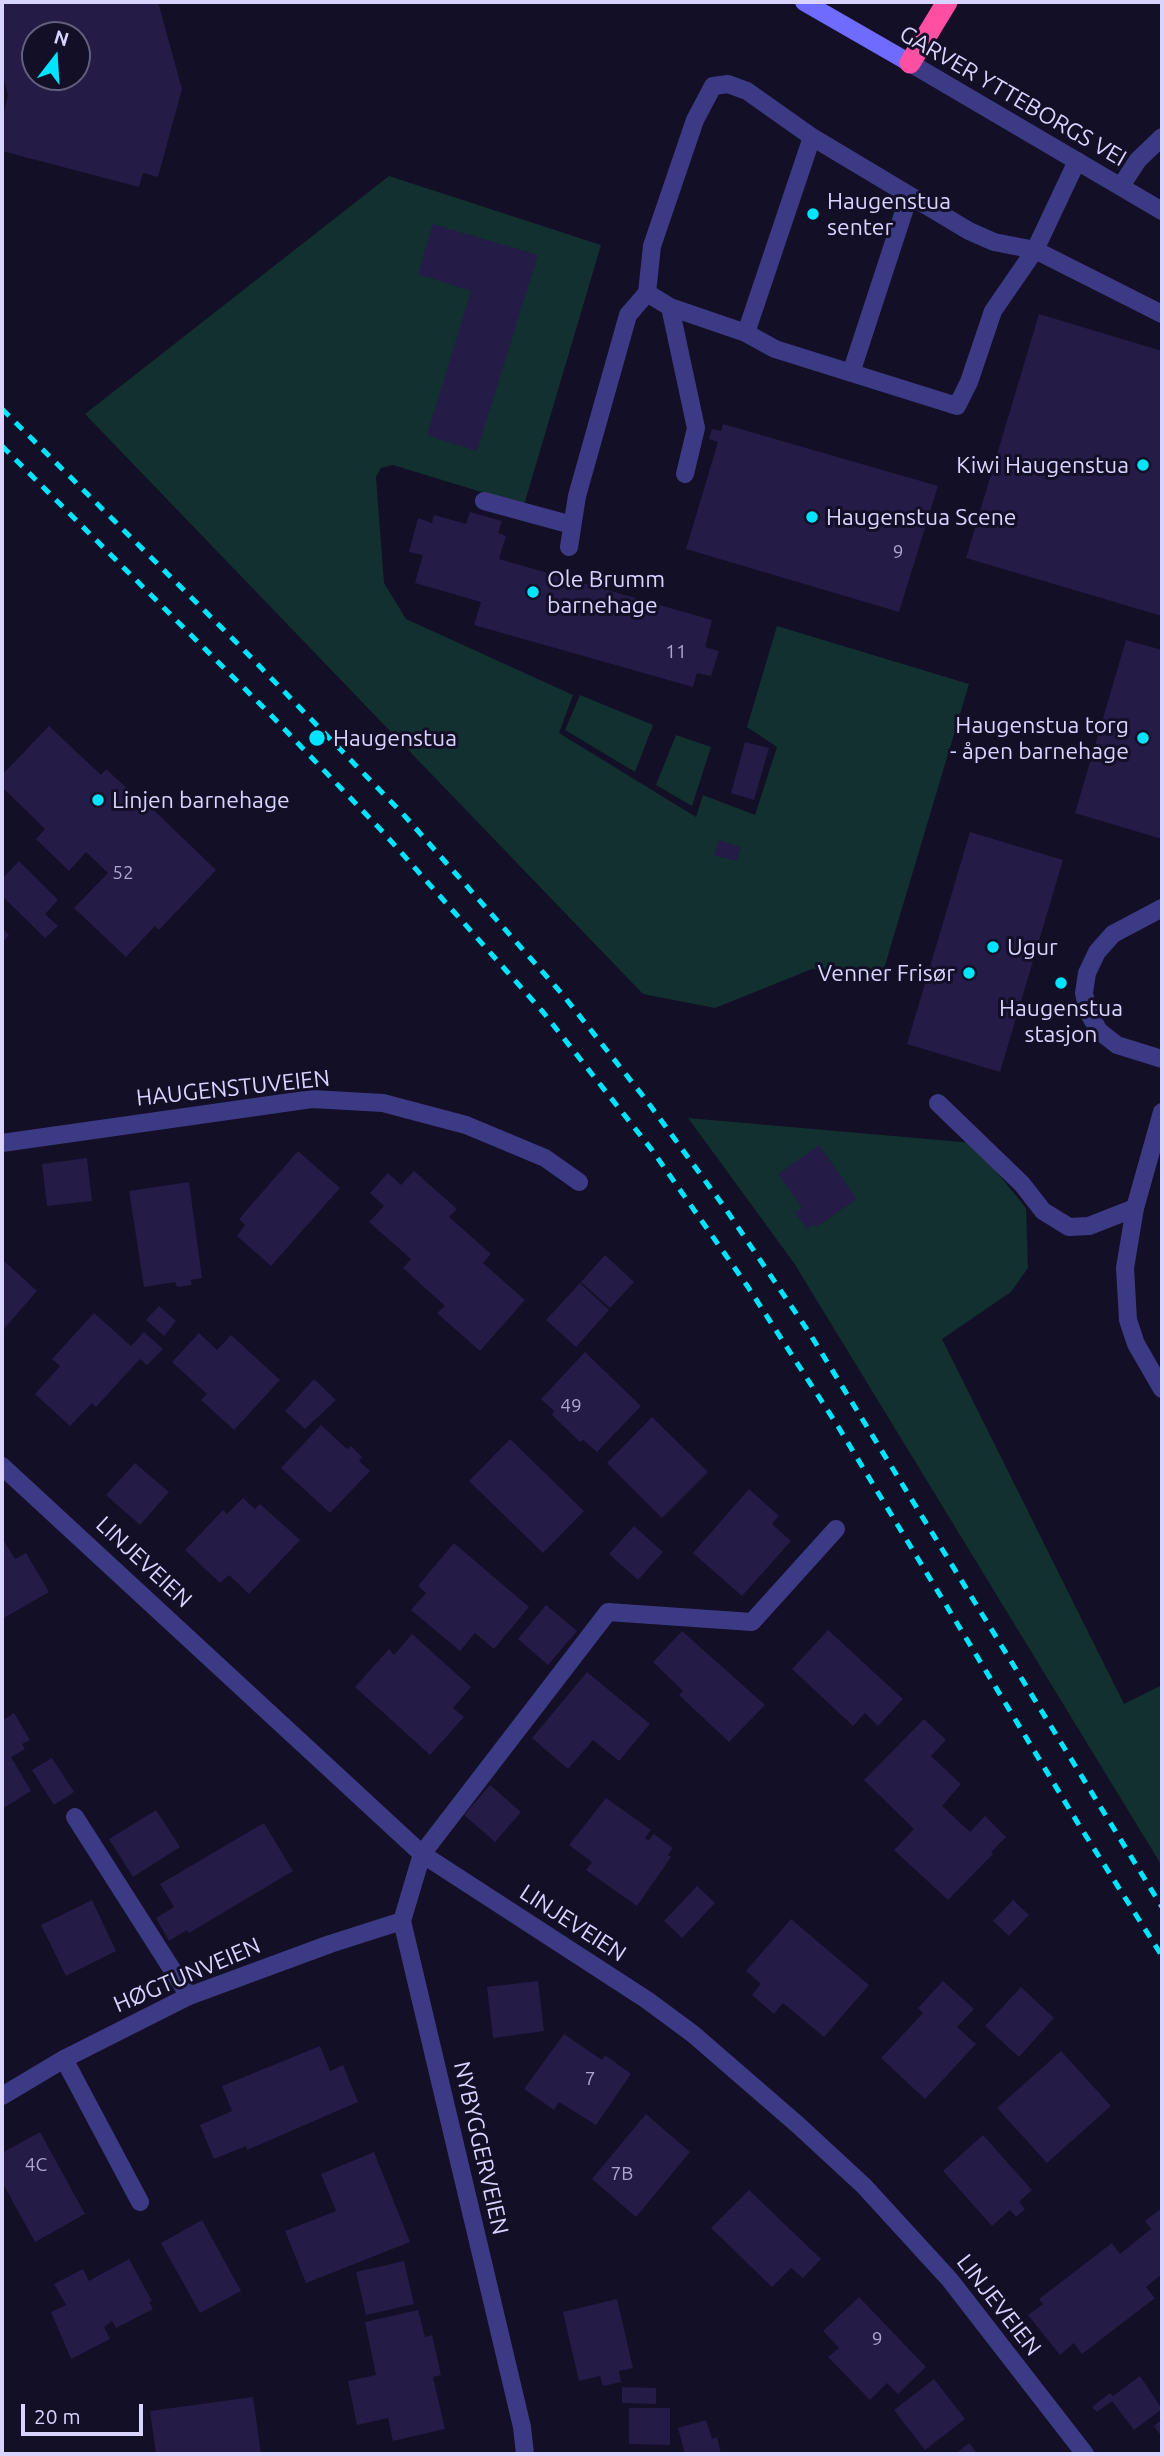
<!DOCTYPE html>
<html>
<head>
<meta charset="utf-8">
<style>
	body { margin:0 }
	#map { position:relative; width:1164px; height:2456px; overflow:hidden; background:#130f26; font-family:Ubuntu,sans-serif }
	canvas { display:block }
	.frame { position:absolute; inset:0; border:4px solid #d9d4ff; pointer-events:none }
	.north { position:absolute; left:21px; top:21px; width:70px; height:70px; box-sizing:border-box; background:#130f26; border:2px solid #625e7d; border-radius:50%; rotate:17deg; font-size:19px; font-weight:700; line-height:28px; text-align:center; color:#d9d4ff }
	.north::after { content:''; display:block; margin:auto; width:24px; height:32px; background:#00e5ff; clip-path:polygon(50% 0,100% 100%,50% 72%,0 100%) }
	.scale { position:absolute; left:21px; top:2404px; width:122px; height:32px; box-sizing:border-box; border:4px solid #d9d4ff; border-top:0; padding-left:9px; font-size:21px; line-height:24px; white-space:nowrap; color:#d9d4ff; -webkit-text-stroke:5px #130f26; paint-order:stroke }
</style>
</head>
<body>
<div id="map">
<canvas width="1164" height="2456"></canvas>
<div class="frame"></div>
<div class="north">N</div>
<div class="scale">20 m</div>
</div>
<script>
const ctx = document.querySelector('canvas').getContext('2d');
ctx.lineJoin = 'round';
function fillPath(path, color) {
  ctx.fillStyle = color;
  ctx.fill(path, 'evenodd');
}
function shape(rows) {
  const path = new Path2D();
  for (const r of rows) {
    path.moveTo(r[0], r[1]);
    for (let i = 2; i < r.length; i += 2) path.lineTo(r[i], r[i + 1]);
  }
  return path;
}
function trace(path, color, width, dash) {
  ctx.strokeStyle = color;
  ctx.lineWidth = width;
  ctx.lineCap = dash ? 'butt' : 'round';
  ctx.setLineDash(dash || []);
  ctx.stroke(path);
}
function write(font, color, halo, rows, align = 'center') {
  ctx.font = font + ' Ubuntu,sans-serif';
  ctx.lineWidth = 6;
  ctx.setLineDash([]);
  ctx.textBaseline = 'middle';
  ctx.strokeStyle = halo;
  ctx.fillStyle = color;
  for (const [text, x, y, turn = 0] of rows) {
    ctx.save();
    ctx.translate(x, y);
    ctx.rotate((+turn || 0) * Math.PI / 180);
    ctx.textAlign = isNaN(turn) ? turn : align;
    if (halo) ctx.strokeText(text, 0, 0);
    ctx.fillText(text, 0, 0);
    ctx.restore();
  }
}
const green = shape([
	[389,176,601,245,524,505,393,465,381,468,376,477,384,583,406,619,573,695,559,733,696,817,703,795,755,815,777,747,747,727,777,626,969,684,883,972,812,969,715,1008,643,994,85,414],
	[580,695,653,725,635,772,565,730],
	[676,735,711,747,692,806,656,785],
	[688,1118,973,1143,1026,1208,1028,1268,1011,1292,942,1339,1124,1704,1162,1685,1162,1866,794,1263]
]);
const building = shape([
	[2,2,158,2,182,89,158,177,143,173,139,187,2,151,2,120,8,95,2,72],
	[35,35,77,35,77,77,35,77],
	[433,224,538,255,477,451,427,435,471,291,418,274],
	[1039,314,1162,351,1162,616,966,558],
	[723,424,938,486,899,612,686,549,718,442,709,439,712,429,721,431],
	[470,512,502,521,498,533,506,536,499,559,712,620,705,647,719,651,711,676,697,673,693,687,474,625,481,602,415,583,423,555,409,552,418,518,432,523,434,515,466,524],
	[1126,640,1162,650,1162,839,1075,813],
	[49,726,101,775,106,769,131,792,125,798,128,800,135,792,216,870,159,930,155,926,126,957,74,908,108,873,86,852,69,871,36,839,45,829,2,787,2,775],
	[745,742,769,748,754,800,731,793],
	[970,832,1063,860,1000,1072,907,1044],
	[719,840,741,847,737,861,714,855],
	[19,861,58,900,45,914,58,926,45,938,2,896,2,879],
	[2,928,9,935,2,943],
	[819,1145,857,1199,816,1227,814,1224,807,1229,795,1213,802,1208,778,1174],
	[298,1151,340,1188,271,1266,237,1236,245,1225,239,1219],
	[87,1158,92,1201,47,1206,42,1164],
	[414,1171,457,1209,449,1217,491,1254,483,1263,525,1300,480,1351,437,1313,445,1306,403,1268,411,1259,369,1222,384,1206,370,1193,388,1173,401,1185],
	[189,1182,202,1278,191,1280,192,1285,177,1287,175,1282,144,1287,129,1191],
	[605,1255,634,1282,610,1308,581,1282],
	[5,1262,37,1291,2,1331,2,1265],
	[580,1283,609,1310,576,1347,546,1320],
	[159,1306,176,1321,164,1336,146,1320],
	[94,1313,131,1346,144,1332,163,1349,147,1365,140,1359,96,1407,92,1403,70,1426,35,1394,60,1366,52,1359],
	[199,1333,217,1350,231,1335,280,1380,234,1430,201,1400,207,1394,172,1362],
	[585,1352,641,1406,597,1452,583,1440,580,1442,552,1415,554,1411,541,1399],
	[314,1379,336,1400,305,1429,285,1411],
	[652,1417,708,1472,662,1518,607,1463],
	[321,1425,347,1449,351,1446,362,1457,359,1461,370,1471,330,1513,281,1468],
	[510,1439,584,1511,543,1553,469,1481],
	[135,1463,169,1492,140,1525,106,1495],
	[749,1489,779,1516,772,1524,791,1541,742,1596,693,1553],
	[243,1498,255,1509,260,1504,300,1540,249,1594,229,1575,220,1583,185,1550,223,1510,227,1514],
	[634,1526,663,1552,638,1580,609,1554],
	[2,1538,15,1559,26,1553,49,1592,2,1619],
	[454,1543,529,1607,494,1649,475,1633,460,1651,411,1610,426,1593,418,1586],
	[546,1605,577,1631,548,1665,518,1639],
	[828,1630,903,1699,878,1726,865,1713,853,1726,792,1669],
	[682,1631,765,1705,729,1742,679,1695,683,1691,653,1662],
	[412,1634,471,1687,453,1708,464,1717,430,1755,355,1687,389,1649,394,1655],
	[587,1672,650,1724,619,1761,593,1740,568,1769,532,1738],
	[14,1713,30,1740,22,1744,25,1749,11,1757,31,1791,2,1809,2,1721],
	[924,1719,946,1740,931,1756,961,1784,942,1806,970,1832,985,1816,1006,1837,991,1852,993,1854,948,1900,894,1850,914,1829,864,1780],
	[52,1758,74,1792,54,1805,32,1770],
	[490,1785,521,1812,495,1842,464,1815],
	[606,1798,651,1830,645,1838,648,1841,654,1834,673,1848,668,1855,671,1857,637,1906,586,1870,592,1862,569,1845],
	[156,1810,180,1847,133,1877,109,1839],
	[264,1823,293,1871,189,1933,187,1930,169,1941,156,1918,174,1907,160,1884],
	[697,1886,715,1903,682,1938,664,1921],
	[92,1900,116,1951,66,1976,41,1925],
	[1013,1900,1029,1915,1009,1936,993,1921],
	[791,1919,869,1985,824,2037,783,2003,774,2014,752,1995,761,1984,746,1971],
	[538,1981,544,2031,493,2038,487,1987],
	[943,1981,974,2009,957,2027,976,2044,925,2099,881,2058,923,2013,918,2008],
	[1021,1987,1054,2018,1019,2057,985,2026],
	[564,2034,602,2060,605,2055,631,2074,596,2125,559,2102,554,2110,524,2089],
	[320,2046,330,2071,343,2065,358,2102,247,2150,246,2146,214,2159,200,2125,232,2111,222,2086],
	[1061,2051,1111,2106,1047,2163,997,2108],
	[646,2114,690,2152,636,2217,592,2179],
	[40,2132,85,2214,35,2242,2,2182,2,2153],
	[983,2135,1032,2190,1019,2202,1025,2209,1016,2217,1010,2210,992,2226,943,2171],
	[374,2152,410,2242,306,2283,285,2231,336,2211,321,2174],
	[749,2190,821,2259,803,2278,791,2268,772,2287,711,2228],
	[1162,2208,1162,2274,1146,2287,1155,2298,1082,2354,1074,2343,1060,2355,1028,2315,1043,2304,1039,2299,1112,2243,1120,2254,1151,2229,1145,2221],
	[202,2220,241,2291,200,2313,161,2243],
	[129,2259,152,2301,149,2302,153,2309,116,2328,112,2321,104,2327,110,2339,71,2359,51,2312,66,2305,54,2284,83,2269,89,2281],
	[404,2261,414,2304,366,2315,356,2272],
	[859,2297,926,2367,898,2394,887,2383,870,2400,828,2357,839,2348,823,2331],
	[617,2299,633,2368,619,2371,621,2382,603,2386,600,2376,579,2381,563,2312],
	[418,2310,425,2337,432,2335,441,2375,433,2377,445,2429,393,2441,388,2418,357,2425,348,2381,376,2375,365,2322],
	[1140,2376,1162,2409,1134,2430,1112,2401,1097,2412,1092,2407,1110,2393,1113,2396],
	[934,2379,965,2419,925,2450,894,2410],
	[622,2387,656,2388,656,2404,622,2403],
	[253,2397,261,2454,156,2454,150,2411],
	[629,2408,670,2408,670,2445,629,2444],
	[1162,2419,1162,2437,1154,2426],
	[706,2420,712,2439,717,2437,721,2454,685,2454,678,2428],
	[969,2443,978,2454,955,2454]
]);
const lane = shape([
	[1121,186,1138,160,1162,137],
	[647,293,670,307,746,333,775,349,957,406,969,382,993,311,1035,250,1077,161],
	[670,307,696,428,685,474],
	[746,333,812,137],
	[851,373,909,196],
	[484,501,572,525],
	[569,547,577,496,628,315,647,293,652,246,695,120,713,86,728,84,747,91,812,137,969,231,994,242,1035,250,1162,314],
	[1162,908,1113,934,1097,952,1087,973,1084,993,1088,1012,1099,1031,1117,1045,1162,1059],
	[938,1103,1022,1184,1043,1211,1069,1227,1089,1226,1135,1208],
	[75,1817,189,1996],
	[422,1854,608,1612,752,1622,836,1529],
	[64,2059,140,2202]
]);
const street = shape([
	[910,63,1162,211],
	[1162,1112,1135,1208,1125,1268,1128,1320,1136,1344,1162,1389],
	[2,1143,312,1099,383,1103,466,1125,545,1158,579,1182],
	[2,1466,422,1854,647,2000,693,2034,798,2125,864,2186,950,2280,1085,2454],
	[422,1854,402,1921,522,2427,525,2454],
	[2,2096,64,2059,189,1996,330,1944,402,1921]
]);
const secondary = shape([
	[804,2,910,63]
]);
const highway = shape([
	[910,63,947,2]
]);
const rail = shape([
	[2,409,238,644,403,814,563,995,647,1101,725,1208,810,1334,1162,1907],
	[2,446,268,712,382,831,543,1012,652,1150,748,1287,839,1428,1079,1825,1162,1956]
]);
const markers = [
	[813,214,7,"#00e5ff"],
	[1143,465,7,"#00e5ff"],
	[812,517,7,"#00e5ff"],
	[533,592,7,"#00e5ff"],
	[317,738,9,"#00e5ff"],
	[1143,738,7,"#00e5ff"],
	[98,800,7,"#00e5ff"],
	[993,947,7,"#00e5ff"],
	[969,973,7,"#00e5ff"],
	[1061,983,7,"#00e5ff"]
];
const numberNames = [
	["9",898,552],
	["11",676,652],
	["52",123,873],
	["49",571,1406],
	["7",590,2079],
	["4C",36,2165],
	["7B",622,2174],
	["9",877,2339]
];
const streetNames = [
	["GARVER YTTEBORGS VEI",1013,96,30],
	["HAUGENSTUVEIEN",233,1088,-6],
	["LINJEVEIEN",144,1562,43],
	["LINJEVEIEN",573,1923,33],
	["HØGTUNVEIEN",187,1975,-23],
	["NYBYGGERVEIEN",481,2148,77],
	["LINJEVEIEN",999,2305,52]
];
const poiNames = [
	["Haugenstua",827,201],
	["senter",827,227],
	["Kiwi Haugenstua",1129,465,"right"],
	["Haugenstua Scene",826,517],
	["Ole Brumm",547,579],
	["barnehage",547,605],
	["Haugenstua torg",1129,725,"right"],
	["- åpen barnehage",1129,751,"right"],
	["Haugenstua",333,738],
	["Linjen barnehage",112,800],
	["Ugur",1007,947],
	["Venner Frisør",955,973,"right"],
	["Haugenstua",1061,1008,"center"],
	["stasjon",1061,1034,"center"]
];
fillPath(green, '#12302f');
fillPath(building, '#241b47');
trace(lane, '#3d3a85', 18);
trace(street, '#3d3a85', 18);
trace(secondary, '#6f6bff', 18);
trace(highway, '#ff4fa3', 21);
trace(rail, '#00e5ff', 5, [10, 9]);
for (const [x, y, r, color] of markers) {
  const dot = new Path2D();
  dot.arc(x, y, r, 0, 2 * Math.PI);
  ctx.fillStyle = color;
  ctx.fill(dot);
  trace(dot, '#130f26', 2.5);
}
write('19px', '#aca6d1', null, numberNames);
write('23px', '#d9d4ff', '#130f26', streetNames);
write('23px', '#d9d4ff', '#130f26', poiNames, 'left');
</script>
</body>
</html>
